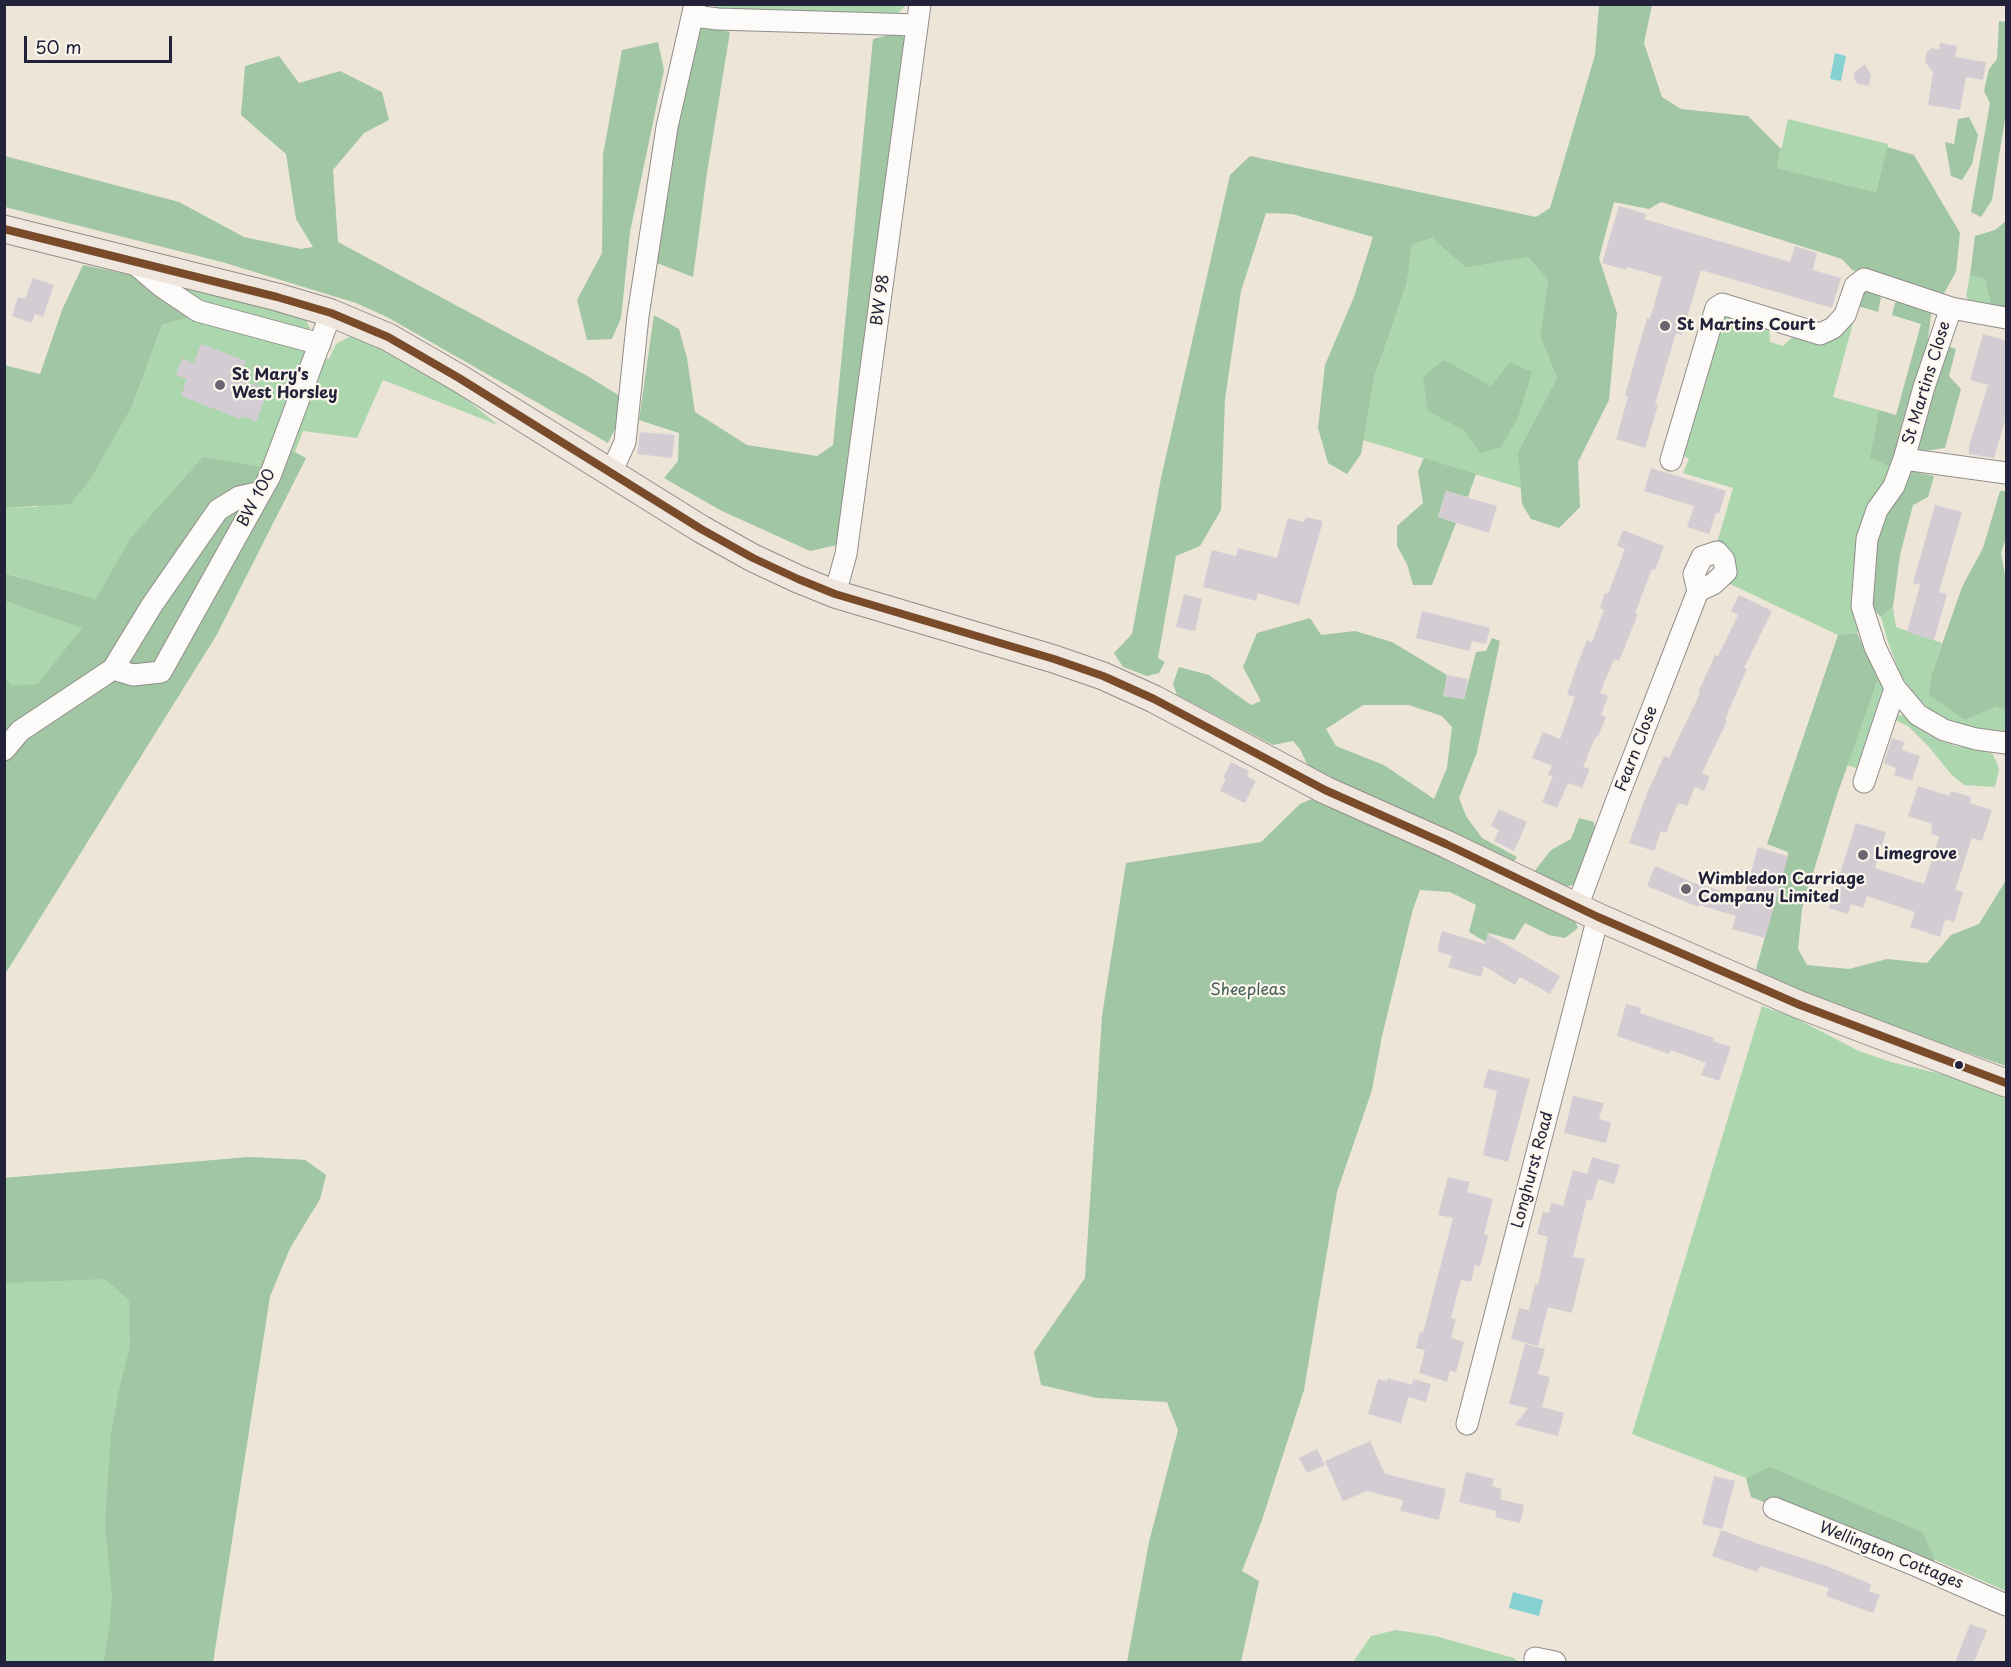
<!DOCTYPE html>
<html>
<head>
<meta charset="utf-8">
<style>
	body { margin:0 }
	#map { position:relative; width:2011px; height:1667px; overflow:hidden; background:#ede5d8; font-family:"Playpen Sans",sans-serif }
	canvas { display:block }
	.frame { position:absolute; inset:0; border:6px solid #22223b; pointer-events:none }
	.scale { position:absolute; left:24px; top:36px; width:148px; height:27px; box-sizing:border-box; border:3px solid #22223b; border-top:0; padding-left:8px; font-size:18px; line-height:21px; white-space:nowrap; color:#22223b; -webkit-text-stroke:4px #fbf7ec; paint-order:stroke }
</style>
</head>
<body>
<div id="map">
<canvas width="2011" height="1667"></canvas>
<div class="frame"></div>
<div class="scale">50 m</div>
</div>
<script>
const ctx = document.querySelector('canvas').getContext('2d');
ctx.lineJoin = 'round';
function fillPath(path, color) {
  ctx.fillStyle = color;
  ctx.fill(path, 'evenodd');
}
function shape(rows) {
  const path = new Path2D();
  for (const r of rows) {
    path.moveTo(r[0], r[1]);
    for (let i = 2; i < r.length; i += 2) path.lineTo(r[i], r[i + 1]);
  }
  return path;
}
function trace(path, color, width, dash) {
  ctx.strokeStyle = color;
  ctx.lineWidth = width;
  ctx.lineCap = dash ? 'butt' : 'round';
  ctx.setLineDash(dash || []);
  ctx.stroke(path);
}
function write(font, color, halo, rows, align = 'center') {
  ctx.font = font + ' "Playpen Sans",sans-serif';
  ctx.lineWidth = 4.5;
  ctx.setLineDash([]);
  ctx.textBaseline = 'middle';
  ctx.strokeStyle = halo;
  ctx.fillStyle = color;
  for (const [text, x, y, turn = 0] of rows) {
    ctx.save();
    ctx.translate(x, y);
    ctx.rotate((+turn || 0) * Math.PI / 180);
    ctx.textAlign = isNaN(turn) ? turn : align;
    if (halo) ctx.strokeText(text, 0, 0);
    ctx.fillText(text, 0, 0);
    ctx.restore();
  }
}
const green = shape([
	[712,5,906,5,897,14,843,15,727,12],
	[1788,119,1888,144,1876,192,1777,168],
	[1432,238,1466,268,1528,257,1548,280,1540,336,1557,378,1518,452,1521,488,1363,440,1374,378,1407,283,1412,245],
	[1970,275,1985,279,1991,306,1969,301,1966,296],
	[160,281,295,314,306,320,310,328,311,335,192,304],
	[1726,313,1762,323,1769,331,1770,342,1783,346,1792,337,1821,343,1837,338,1853,323,1833,397,1879,410,1871,458,1894,459,1860,629,1857,633,1838,635,1728,583,1717,543,1733,488,1683,473,1689,459,1680,453,1716,331],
	[192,317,282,342,329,359,336,344,349,337,361,338,408,361,451,387,498,425,383,380,357,438,303,431,295,452,306,458,216,636,5,974,5,601,83,628,95,599,5,573,5,508,37,507,133,404,162,325],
	[1893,607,1896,627,1942,643,1932,673,1965,720,1996,707,2006,710,2006,731,1968,728,1954,724,1936,714,1917,698,1901,676,1888,642,1881,617],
	[1878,679,1884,690,1863,770,1847,765],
	[1899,715,1905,716,1919,729,1938,740,1956,746,1981,750,1993,754,1999,769,1995,787,1964,785,1951,774,1929,747,1909,727,1894,719],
	[1762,1006,1793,1017,1859,1051,1891,1062,1962,1079,2006,1096,2006,1591,1935,1560,1923,1532,1770,1468,1746,1478,1632,1434],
	[250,1157,305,1160,326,1175,320,1199,290,1248,270,1296,213,1662,5,1662,4,1178],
	[1396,1630,1435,1636,1514,1658,1518,1662,1353,1662,1371,1636]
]);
const forest = shape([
	[1599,5,1652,5,1644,43,1662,97,1681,109,1748,116,1781,149,1777,168,1876,192,1887,147,1914,155,1960,233,1956,272,1943,295,1852,270,1842,259,1661,202,1649,209,1614,202,1599,258,1617,313,1609,400,1578,462,1580,507,1559,528,1531,519,1522,504,1518,452,1557,378,1540,336,1548,280,1528,257,1466,268,1432,238,1412,245,1407,283,1374,378,1361,454,1347,474,1328,463,1318,428,1325,365,1354,297,1373,237,1292,214,1266,213,1241,291,1225,399,1221,510,1200,546,1176,556,1158,658,1165,662,1159,673,1147,676,1123,667,1114,653,1132,634,1161,478,1230,175,1250,156,1536,217,1550,208,1595,55],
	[1999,21,2006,22,2006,112,1992,200,1981,217,1971,212,1990,103,1984,91,1989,69,1997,59],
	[704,24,730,32,707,173,693,277,657,263,671,154,694,43],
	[892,34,906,37,837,545,810,551,720,510,664,478,678,461,679,433,639,420,654,315,679,329,687,358,695,412,747,445,817,456,833,445,873,39],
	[658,42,664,70,630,232,621,318,612,339,587,340,577,300,602,253,603,155,622,50],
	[279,56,299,83,340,71,382,92,389,120,364,133,333,170,338,242,584,374,620,396,615,429,608,443,387,317,356,303,222,262,5,207,5,156,179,202,244,237,301,249,313,247,296,219,286,154,241,115,245,66],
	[1969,117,1978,135,1972,164,1962,180,1951,176,1945,142,1954,144,1958,119],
	[2006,221,2006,311,1991,306,1985,279,1970,275,1975,236,1995,230],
	[83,265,160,281,192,317,162,325,133,404,90,480,70,504,5,508,4,365,40,374,62,310],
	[1863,285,1876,289,1881,298,1878,312,1858,306],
	[1902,298,1932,307,1928,339,1956,349,1949,376,1961,389,1945,448,1924,451,1901,449,1889,466,1870,458,1879,410,1896,415,1921,324,1892,315,1895,303],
	[1444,360,1491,386,1510,362,1532,372,1518,418,1501,447,1480,453,1465,431,1428,411,1423,377],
	[272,442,306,458,216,636,5,974,5,679,13,686,38,684,82,628,5,601,4,573,96,599,130,539,203,457,260,467],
	[1424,458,1476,474,1468,497,1446,491,1438,517,1456,523,1432,585,1413,585,1407,564,1397,546,1397,526,1423,503,1418,471],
	[1911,471,1934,476,1928,497,1913,505,1900,555,1893,607,1881,617,1870,606,1871,563,1881,522,1895,491],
	[2000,491,2006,491,2006,538,2001,553,2005,575,2006,576,2006,710,1996,707,1965,720,1929,695,1932,673,1962,587,1983,548],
	[1310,618,1321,635,1355,631,1392,642,1447,675,1444,696,1464,699,1476,652,1486,651,1492,638,1500,641,1477,752,1459,798,1466,816,1482,838,1517,857,1513,863,1309,768,1300,749,1293,741,1273,745,1177,695,1173,684,1179,667,1209,675,1251,705,1261,701,1243,667,1257,633],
	[1363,705,1409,705,1442,716,1452,727,1447,768,1434,799,1384,765,1336,746,1326,729],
	[1857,633,1878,679,1837,795,1802,909,1798,949,1807,965,1849,969,1887,959,1927,963,1951,935,1979,924,2006,880,2006,1066,1843,1009,1770,980,1756,969,1788,855,1788,852,1767,844,1838,635],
	[1314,798,1573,916,1578,928,1565,938,1549,935,1525,923,1514,940,1488,933,1486,942,1469,932,1476,905,1450,892,1420,890,1413,909,1382,1036,1372,1090,1337,1192,1304,1390,1262,1520,1242,1571,1259,1581,1241,1662,1127,1662,1149,1542,1178,1430,1167,1402,1097,1398,1041,1385,1034,1352,1085,1278,1102,1016,1126,863,1261,842,1300,804],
	[1579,818,1594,822,1597,840,1580,883,1562,888,1533,873,1551,850,1571,839],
	[250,1157,305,1160,326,1175,320,1199,290,1248,270,1296,213,1662,104,1662,110,1622,112,1597,105,1524,111,1434,120,1385,130,1347,129,1300,105,1279,5,1283,5,1178],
	[1770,1467,1923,1532,1935,1560,1923,1566,1751,1497,1746,1478]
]);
const water = shape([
	[1835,53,1846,56,1841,81,1830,79],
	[1513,1592,1543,1600,1539,1616,1509,1608]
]);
const building = shape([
	[1940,43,1957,46,1955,57,1986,62,1983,80,1966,77,1960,110,1928,105,1933,72,1925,62,1926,53,1931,48,1939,50],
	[1865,64,1871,75,1869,86,1858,84,1854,79,1855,72],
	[1619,206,1646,214,1644,219,1790,262,1795,246,1817,253,1813,270,1841,278,1832,308,1701,270,1682,335,1676,333,1655,404,1658,405,1645,448,1616,439,1628,397,1625,395,1647,318,1650,319,1662,277,1627,267,1626,270,1602,263],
	[33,278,54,285,43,317,35,314,32,323,12,316,18,297,25,299],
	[1983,334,2007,341,2007,414,1994,458,1969,454,1969,446,1988,385,1970,380],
	[201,344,246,361,239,379,268,390,256,422,242,416,240,419,181,396,187,379,176,375,182,358,194,363],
	[640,432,675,435,672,458,637,454],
	[1651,468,1726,491,1719,514,1716,513,1709,534,1687,527,1694,506,1644,491],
	[1446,491,1497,506,1489,533,1438,517],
	[1935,505,1962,512,1939,592,1947,594,1934,640,1907,632,1920,585,1913,583],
	[1306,517,1323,521,1299,605,1258,593,1256,601,1203,587,1212,550,1236,556,1238,548,1277,558,1288,518,1304,522],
	[1623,530,1664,546,1655,570,1652,569,1635,613,1638,614,1619,661,1614,659,1600,693,1608,696,1601,715,1606,717,1598,737,1596,736,1583,767,1590,769,1582,788,1568,783,1557,808,1542,802,1553,776,1548,775,1552,766,1532,758,1543,732,1560,739,1575,697,1567,695,1575,671,1587,640,1592,642,1604,610,1600,608,1605,593,1608,594,1625,549,1617,546],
	[1184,594,1202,599,1195,631,1176,627],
	[1739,595,1772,611,1744,668,1747,669,1725,719,1727,721,1702,773,1710,777,1704,791,1695,787,1687,806,1678,803,1666,833,1661,831,1654,851,1629,843,1648,791,1664,756,1669,758,1700,693,1698,693,1715,655,1718,656,1738,615,1731,611],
	[1422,611,1490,628,1486,644,1472,641,1469,651,1416,638],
	[1447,675,1468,679,1464,699,1443,696],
	[1892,738,1904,742,1902,750,1920,756,1912,781,1894,775,1896,768,1884,763],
	[1231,762,1249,771,1247,776,1256,781,1245,803,1220,791,1226,779,1223,778],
	[1918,786,1949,796,1951,791,1971,797,1970,803,1992,810,1982,841,1972,838,1955,890,1963,892,1954,922,1945,919,1940,937,1910,927,1915,912,1867,896,1863,908,1851,904,1848,914,1829,908,1856,823,1886,832,1875,868,1924,884,1939,837,1931,833,1932,824,1908,816],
	[1499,809,1527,822,1514,851,1494,841,1499,830,1491,826],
	[1758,847,1788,856,1765,938,1732,929,1736,916,1699,905,1698,907,1647,886,1655,866,1694,883,1744,897],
	[1442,931,1485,944,1488,934,1560,976,1550,994,1520,977,1515,985,1484,966,1481,977,1448,967,1452,956,1437,951],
	[1626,1004,1641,1008,1640,1013,1714,1038,1713,1041,1731,1047,1719,1081,1701,1075,1706,1063,1671,1050,1669,1054,1617,1036],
	[1488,1069,1530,1079,1508,1162,1483,1155,1497,1091,1483,1087],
	[1573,1096,1604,1103,1599,1119,1611,1122,1606,1143,1564,1133],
	[1592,1157,1620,1165,1614,1184,1598,1179,1592,1201,1587,1199,1573,1257,1585,1259,1572,1313,1548,1307,1538,1346,1511,1339,1519,1308,1529,1310,1535,1284,1538,1285,1548,1237,1537,1234,1543,1212,1549,1213,1551,1203,1563,1206,1573,1170,1587,1174],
	[1448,1177,1470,1182,1467,1192,1493,1199,1484,1234,1488,1236,1480,1267,1475,1265,1471,1282,1461,1280,1451,1318,1456,1319,1451,1338,1464,1342,1456,1372,1450,1371,1447,1382,1419,1373,1425,1350,1416,1348,1420,1332,1423,1333,1453,1218,1438,1215],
	[1525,1344,1545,1349,1538,1374,1550,1377,1542,1407,1564,1413,1558,1436,1515,1425,1528,1408,1509,1404],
	[1388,1378,1412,1385,1413,1379,1431,1384,1426,1402,1409,1397,1410,1392,1401,1423,1368,1414,1378,1379,1387,1381],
	[1370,1441,1385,1474,1446,1489,1439,1520,1400,1511,1403,1500,1367,1491,1343,1501,1325,1461],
	[1317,1449,1325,1465,1307,1473,1299,1458],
	[1466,1472,1494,1479,1492,1486,1502,1489,1500,1499,1524,1505,1520,1523,1495,1517,1497,1511,1459,1502],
	[1714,1476,1735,1481,1722,1529,1702,1524],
	[1721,1530,1759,1544,1824,1565,1871,1584,1869,1591,1880,1595,1873,1613,1826,1596,1829,1588,1760,1566,1757,1572,1712,1556],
	[1970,1624,1987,1630,1974,1662,1955,1662]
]);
const minor = shape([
	[693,16,718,19,917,25],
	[134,263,161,286,198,311,320,344],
	[1951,308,1924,387,1904,459,1894,486,1877,510,1867,539,1862,606,1875,647,1895,688,1918,715,1944,730,1976,739,2006,743],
	[1904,459,2006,473],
	[1671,460,1716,308,1722,304,1820,334,1833,328,1845,315,1855,286,1864,279,1951,308,2006,318],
	[611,473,625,442,638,316,667,127,695,4],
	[835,594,846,554,920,4],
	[113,669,152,605,218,510,239,497,261,492],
	[4,750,20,731,113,669,133,675,161,672,270,476,331,313],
	[1864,782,1895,688],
	[1577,907,1621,789,1698,591,1694,574,1702,557,1717,552,1724,560,1726,572,1713,584,1698,591],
	[1467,1424,1598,917],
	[1774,1508,1910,1563,2006,1605],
	[1535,1658,1555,1662]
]);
const major = shape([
	[4,229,277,297,331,313,388,337,459,378,701,529,753,558,798,579,835,594,1054,659,1103,676,1154,699,1325,790,1446,844,1598,917,1800,1005,2006,1083]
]);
const bus1 = shape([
	[4,229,277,297,331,313,388,337,459,378,701,529,753,558,798,579,835,594,1054,659,1103,676,1154,699,1325,790,1446,844,1598,917,1800,1005,2006,1083]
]);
const markers = [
	[1665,326,6,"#696672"],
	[220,385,6,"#696672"],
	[1863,855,6,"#696672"],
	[1686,889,6,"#696672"],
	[1959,1065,5,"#22223b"]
];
const streetNames = [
	["BW 98",881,300,-82],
	["St Martins Close",1927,383,-73],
	["BW 100",257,498,-62],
	["Fearn Close",1637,749,-69],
	["Longhurst Road",1533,1170,-75],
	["Wellington Cottages",1891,1556,22]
];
const poiNames = [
	["St Martins Court",1677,326],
	["St Mary's",232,376],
	["West Horsley",232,394],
	["Limegrove",1875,855],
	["Wimbledon Carriage",1698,880],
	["Company Limited",1698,898]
];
const parkNames = [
	["Sheepleas",1248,991]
];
fillPath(green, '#acd6ae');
fillPath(forest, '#a0c6a3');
fillPath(water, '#86d1d2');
fillPath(building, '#d3cdd3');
trace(minor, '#918d8a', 23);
trace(major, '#918d8a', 29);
trace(minor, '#fcfbf9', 21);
trace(major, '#efe6de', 27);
trace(bus1, '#7a4b2a', 8);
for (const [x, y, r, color] of markers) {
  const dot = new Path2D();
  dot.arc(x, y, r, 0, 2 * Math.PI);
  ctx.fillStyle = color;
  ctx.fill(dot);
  trace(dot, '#fbf7ec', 2);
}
write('16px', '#22223b', '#fbf7ec', streetNames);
write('bold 16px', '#22223b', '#fbf7ec', poiNames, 'left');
write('16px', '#405c57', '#fbf7ec', parkNames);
</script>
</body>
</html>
